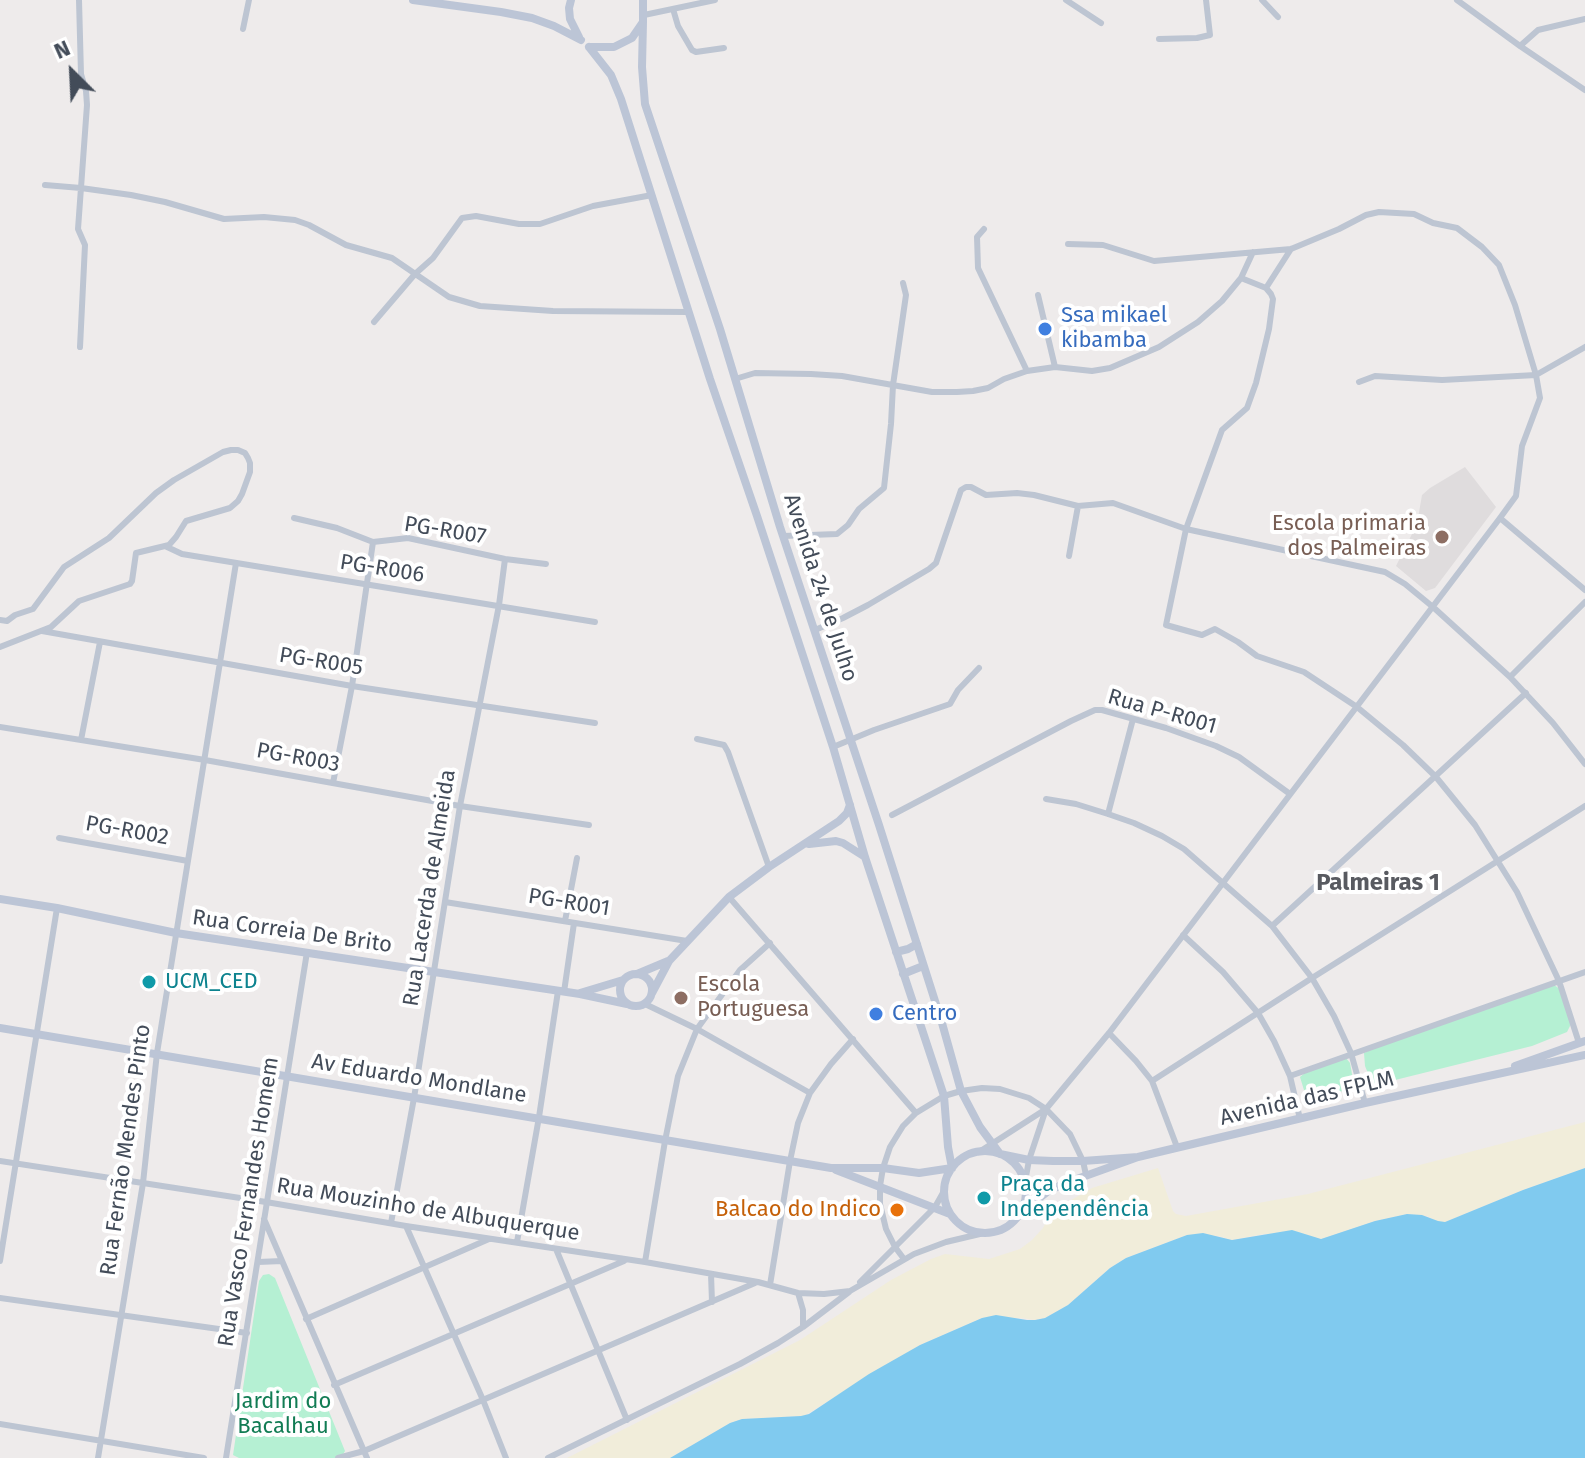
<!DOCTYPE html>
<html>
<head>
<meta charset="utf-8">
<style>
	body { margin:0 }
	#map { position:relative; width:1585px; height:1458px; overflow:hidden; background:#eeebeb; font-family:"Fira Sans",sans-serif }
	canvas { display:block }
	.north { position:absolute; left:32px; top:32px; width:80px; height:80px; -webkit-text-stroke:6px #fff; paint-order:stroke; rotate:336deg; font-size:22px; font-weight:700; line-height:32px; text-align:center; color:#434c59 }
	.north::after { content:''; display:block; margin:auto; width:28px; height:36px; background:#434c59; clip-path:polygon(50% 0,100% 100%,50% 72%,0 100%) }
</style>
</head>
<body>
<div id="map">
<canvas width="1585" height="1458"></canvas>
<div class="north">N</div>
</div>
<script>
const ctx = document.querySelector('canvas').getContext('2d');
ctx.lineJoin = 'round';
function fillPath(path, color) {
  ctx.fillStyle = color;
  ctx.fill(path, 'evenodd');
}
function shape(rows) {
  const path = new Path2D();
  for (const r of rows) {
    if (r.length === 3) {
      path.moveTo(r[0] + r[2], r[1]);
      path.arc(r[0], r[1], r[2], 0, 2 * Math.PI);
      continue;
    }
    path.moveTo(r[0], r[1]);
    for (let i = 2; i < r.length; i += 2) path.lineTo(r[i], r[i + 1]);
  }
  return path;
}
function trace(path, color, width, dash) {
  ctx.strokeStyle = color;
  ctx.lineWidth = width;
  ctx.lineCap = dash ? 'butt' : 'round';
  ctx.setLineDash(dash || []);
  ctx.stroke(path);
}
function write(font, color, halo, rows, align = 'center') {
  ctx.font = font + ' "Fira Sans",sans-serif';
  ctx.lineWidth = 8;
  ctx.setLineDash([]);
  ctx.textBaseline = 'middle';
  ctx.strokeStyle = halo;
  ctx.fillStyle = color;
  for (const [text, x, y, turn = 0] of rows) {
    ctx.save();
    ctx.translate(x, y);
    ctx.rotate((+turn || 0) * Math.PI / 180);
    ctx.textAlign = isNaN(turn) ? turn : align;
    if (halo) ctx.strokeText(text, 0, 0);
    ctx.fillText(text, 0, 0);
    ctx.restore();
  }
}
const education = shape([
	[1465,467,1496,507,1435,588,1426,591,1396,566,1417,524,1422,495,1430,488]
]);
const green = shape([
	[1554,985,1560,989,1571,1024,1567,1032,1532,1046,1379,1084,1372,1083,1365,1066,1364,1053,1372,1049],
	[1346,1058,1350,1063,1354,1085,1351,1089,1307,1100,1300,1077,1306,1072],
	[269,1274,275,1278,345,1451,341,1458,239,1458,233,1455,259,1281,263,1275]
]);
const sand = shape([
	[1585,1122,1585,1168,1523,1190,1445,1222,1438,1222,1427,1216,1407,1214,1375,1221,1321,1239,1313,1237,1264,1234,1232,1240,1218,1236,1187,1235,1126,1258,1110,1268,1068,1305,1045,1318,1035,1320,1021,1318,982,1318,920,1345,804,1416,742,1419,730,1423,670,1458,567,1458,800,1340,891,1280,931,1259,945,1254,989,1259,1020,1249,1032,1240,1043,1228,1052,1211,1092,1188,1158,1168,1173,1211,1176,1214,1186,1216,1308,1194]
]);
const water = shape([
	[1585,1168,1585,1458,670,1458,730,1423,742,1419,801,1416,809,1414,869,1374,920,1345,982,1318,996,1315,1027,1320,1035,1320,1045,1318,1068,1305,1110,1268,1126,1258,1187,1235,1203,1233,1232,1240,1292,1230,1321,1239,1375,1221,1407,1214,1422,1215,1438,1221,1445,1222,1523,1190]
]);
const street = shape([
	[79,0,81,74,86,91,87,105,78,229,85,245,80,347],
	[1066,0,1101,23],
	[1262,0,1278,17],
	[1457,0,1520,46,1585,90],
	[673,9,678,26,692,50,696,52,724,48],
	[644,15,715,0],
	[243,29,249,0],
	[1159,39,1197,38,1210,35,1206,0],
	[1520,46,1538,30,1585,19],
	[45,185,81,188,131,195,165,202,224,219,264,217,295,220,309,225,346,245,392,258,449,297,480,306,553,311,688,312],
	[984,229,977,237,978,268,1027,371],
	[1241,278,1266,288,1271,294,1273,299,1269,329,1256,383,1247,408,1222,430,1186,529,1166,625,1202,635,1215,629,1238,642,1257,656,1304,672,1357,707,1403,745,1436,777,1475,825,1517,892,1559,981,1579,1043],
	[1266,288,1291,249],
	[1038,295,1055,367],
	[374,322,415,274,433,258,462,218,476,216,519,224,540,224,593,206,652,195],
	[735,379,755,373,811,374,842,376,932,392,957,392,973,391,988,388,1004,379,1027,371,1055,367,1092,371,1110,368,1159,347,1198,322,1222,301,1241,278,1253,252],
	[1359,382,1375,376,1442,380,1536,375,1585,347],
	[294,518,337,528,373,542,408,538,505,559,546,564],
	[1500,518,1585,590],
	[783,536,837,534,848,525,859,509,884,488,891,424,893,385,906,295,903,283],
	[165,546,182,554,595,622],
	[1069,556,1078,506],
	[0,620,7,621,15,615,33,609,64,567,109,538,156,493,174,480,223,452,231,450,238,450,245,453,248,458,250,463,250,472,242,494,238,501,230,508,186,521,176,537,169,545,136,553,132,581,130,584,79,601,51,627,0,647],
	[815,630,843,618,868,605,929,569,936,563,961,490,966,487,971,487,986,495,1017,493,1034,495,1078,506,1113,503,1186,529,1385,572,1405,584,1433,607,1510,677,1553,723,1585,764],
	[42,631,352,686,595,723],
	[1510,677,1585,602],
	[0,727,205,760,460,806,589,825],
	[697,739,724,745,728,752,769,867],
	[81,740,100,642],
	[833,747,874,730,950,704,958,690,979,668],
	[333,783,352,686,373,542],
	[1046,799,1076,804,1108,814,1134,823,1162,836,1184,849,1272,926,1312,978,1334,1016,1351,1053,1365,1103],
	[1108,814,1133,719],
	[892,815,1071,721,1095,710,1102,710,1166,728,1216,746,1239,757,1290,794],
	[59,838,188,861],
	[729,897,916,1113],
	[445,902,687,941],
	[565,921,577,858],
	[1272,926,1526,693],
	[1183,935,1223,972,1258,1013,1274,1041,1290,1076,1300,1119],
	[564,992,574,923],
	[645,1004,697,1029,810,1093],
	[1109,1033,1136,1061,1152,1081,1177,1147],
	[1290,1076,1585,972],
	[1152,1081,1312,978,1585,806],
	[979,1152,1046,1109,1109,1033,1500,518,1516,496,1522,446,1540,398,1536,375,1515,305,1499,265,1482,247,1457,228,1433,223,1414,214,1379,212,1366,215,1339,229,1291,249,1154,261,1103,245,1068,244],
	[0,1161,266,1202,406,1226,645,1262,758,1282,798,1293,824,1294,850,1291,914,1254,946,1242,984,1233],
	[1025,1182,1029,1160,1046,1109],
	[264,1219,367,1458],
	[391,1223,414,1098,460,806,499,605,505,559],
	[406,1226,483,1400,506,1458],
	[517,1242,539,1117,558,991],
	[556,1249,627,1420],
	[904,1259,895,1247,886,1229,880,1204,880,1186,883,1168,890,1147,903,1126,916,1113,944,1096,961,1091,982,1088,1000,1089,1029,1098,1046,1109,1070,1134,1083,1161,1086,1175],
	[0,1261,57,908],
	[258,1262,282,1261],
	[645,1262,665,1141,678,1076,697,1029,740,970,770,943],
	[711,1274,712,1302],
	[860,1282,935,1207,944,1191],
	[770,1285,790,1161,798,1123,810,1093,831,1064,853,1039],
	[798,1293,803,1310,803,1327],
	[0,1298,247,1333],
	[306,1319,489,1239],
	[334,1385,624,1261],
	[0,1424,204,1458],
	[98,1458,143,1183,157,1053,236,563],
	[226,1458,307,952],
	[338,1458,364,1451,755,1283],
	[548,1458,740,1364,778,1343,803,1327,849,1292]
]);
const secondary = shape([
	[413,0,501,12,532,18,554,26,581,40],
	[571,0,569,8,570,19,579,37],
	[643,22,642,67,645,104,720,329,780,527,879,825,942,1023,961,1091,980,1127,1000,1154,1029,1160,1053,1161,1083,1161,1138,1157],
	[589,47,614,47,632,38,643,22,643,0],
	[809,844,836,841,843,843,865,857],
	[0,899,57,908,176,933,580,994,627,1004],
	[896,952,908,949,917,944],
	[636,990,16],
	[637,974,668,961],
	[903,974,923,966],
	[580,993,623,980],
	[652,993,669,961,729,897,769,867,839,821,847,813,850,805],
	[0,1028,831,1168,883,1168,919,1173,952,1168,948,1147,944,1096,865,857,833,747,757,516,710,379,621,99,611,75,589,47],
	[1515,1066,1585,1041],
	[985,1192,41],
	[836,1170,950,1214],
	[1021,1212,1047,1192,1063,1184,1138,1157,1365,1103,1585,1055]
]);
const markers = [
	[1045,329,8,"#3f7fe0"],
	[1442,537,8,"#8d6e63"],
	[149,982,8,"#0f9aa8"],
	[681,998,8,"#8d6e63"],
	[876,1014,8,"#3f7fe0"],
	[984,1198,8,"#0f9aa8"],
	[897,1210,8,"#e8710a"]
];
const shopNames = [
	["Ssa mikael",1061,316],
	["kibamba",1061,341],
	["Centro",892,1014]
];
const educationNames = [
	["Escola primaria",1426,524],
	["dos Palmeiras",1426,549],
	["Escola",697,985,"left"],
	["Portuguesa",697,1010,"left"]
];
const streetNames = [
	["PG-R007",445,531,9],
	["PG-R006",382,569,9],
	["Avenida 24 de Julho",820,588,72],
	["PG-R005",321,662,9],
	["Rua P-R001",1162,712,16],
	["PG-R003",298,758,10],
	["PG-R002",127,831,10],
	["Rua Lacerda de Almeida",430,888,-81],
	["PG-R001",569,903,9],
	["Rua Correia De Brito",292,932,8],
	["Av Eduardo Mondlane",419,1079,9],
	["Avenida das FPLM",1307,1099,-13],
	["Rua Fernão Mendes Pinto",126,1150,-82],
	["Rua Vasco Fernandes Homem",249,1202,-81],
	["Rua Mouzinho de Albuquerque",428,1210,9]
];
const cultureNames = [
	["UCM_CED",165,982],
	["Praça da",1000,1185],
	["Independência",1000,1210]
];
const foodNames = [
	["Balcao do Indico",881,1210]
];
const parkNames = [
	["Jardim do",283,1402],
	["Bacalhau",283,1427]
];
const neighbourhoodNames = [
	["Palmeiras 1",1378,883]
];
fillPath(education, '#dfdcdd');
fillPath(green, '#b5f0d3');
fillPath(sand, '#f1edda');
fillPath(water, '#80caef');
trace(street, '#bdc5d2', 6);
trace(secondary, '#bcc5d6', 8);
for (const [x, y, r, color] of markers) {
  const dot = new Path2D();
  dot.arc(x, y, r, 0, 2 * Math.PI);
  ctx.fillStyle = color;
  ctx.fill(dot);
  trace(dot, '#fff', 3);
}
write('22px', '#366cbe', '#fff', shopNames, 'left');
write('22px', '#785e54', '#fff', educationNames, 'right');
write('22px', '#434c59', '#fff', streetNames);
write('22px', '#0d838f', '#fff', cultureNames, 'left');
write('22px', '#c56008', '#fff', foodNames, 'right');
write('22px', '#127c54', '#fff', parkNames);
write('bold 24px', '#585a60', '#fff', neighbourhoodNames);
</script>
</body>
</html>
